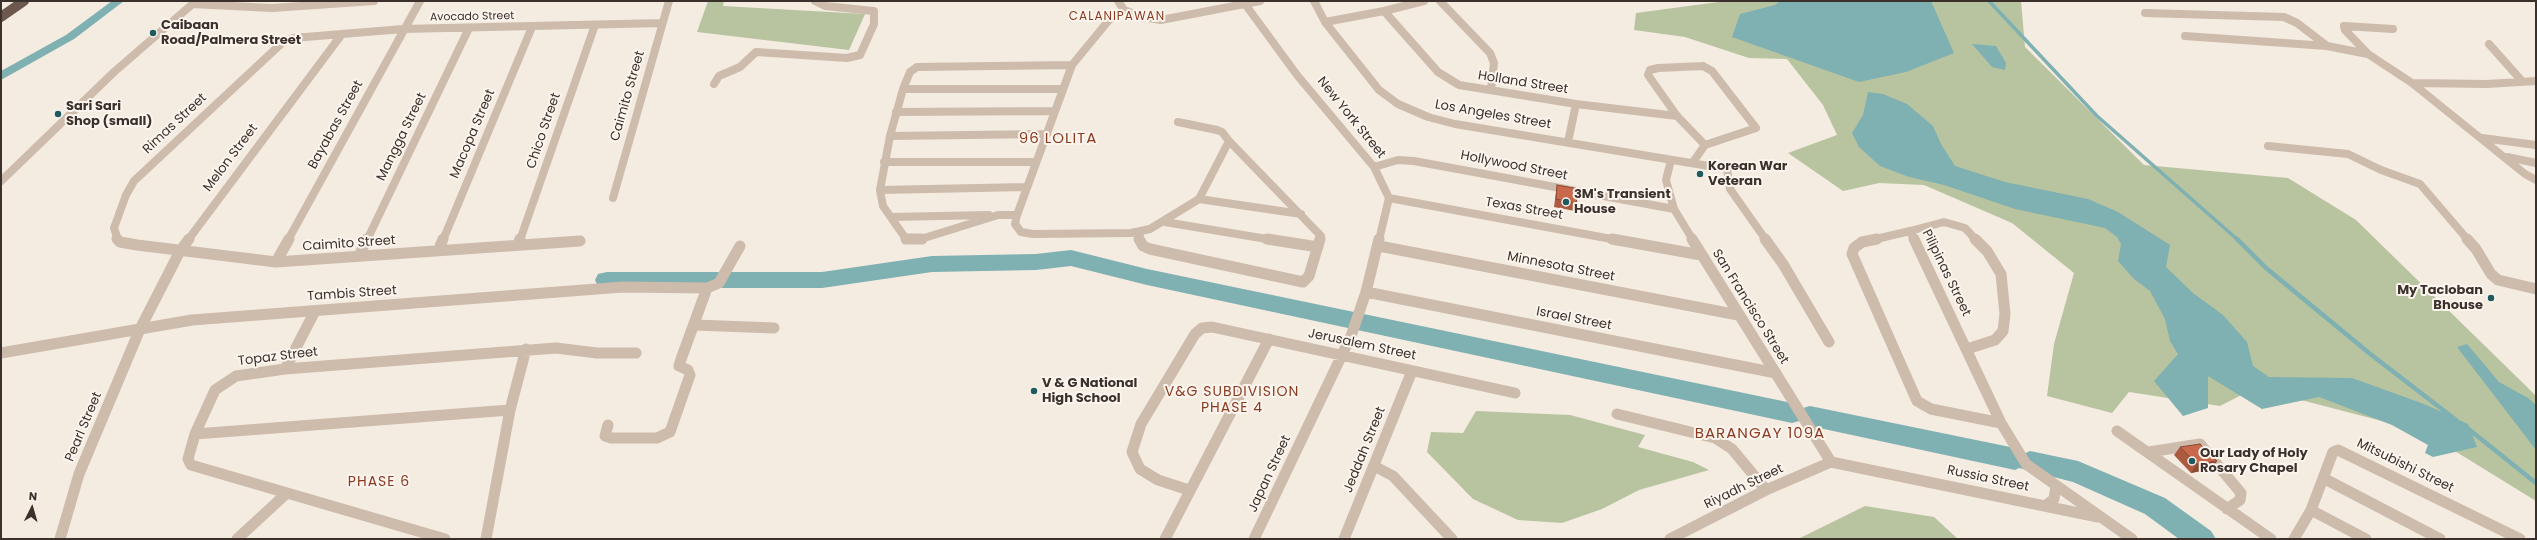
<!DOCTYPE html>
<html>
<head>
<meta charset="utf-8">
<style>
	body { margin:0 }
	#map { position:relative; width:2537px; height:540px; overflow:hidden; background:#f4ebe1; font-family:Poppins,sans-serif }
	canvas { display:block }
	.frame { position:absolute; inset:0; border:2px solid #3b302b; pointer-events:none }
	.north { position:absolute; left:12px; top:488px; width:40px; height:40px; -webkit-text-stroke:3px #fbf5ee; paint-order:stroke; rotate:5deg; font-size:11px; font-weight:700; line-height:16px; text-align:center; color:#3b302b }
	.north::after { content:''; display:block; margin:auto; width:14px; height:18px; background:#3b302b; clip-path:polygon(50% 0,100% 100%,50% 72%,0 100%) }
</style>
</head>
<body>
<div id="map">
<canvas width="2537" height="540"></canvas>
<div class="frame"></div>
<div class="north">N</div>
</div>
<script>
const ctx = document.querySelector('canvas').getContext('2d');
ctx.lineJoin = 'round';
function fillPath(path, color) {
  ctx.fillStyle = color;
  ctx.fill(path, 'evenodd');
}
function shape(rows) {
  const path = new Path2D();
  for (const r of rows) {
    path.moveTo(r[0], r[1]);
    for (let i = 2; i < r.length; i += 2) path.lineTo(r[i], r[i + 1]);
  }
  return path;
}
function trace(path, color, width, dash) {
  ctx.strokeStyle = color;
  ctx.lineWidth = width;
  ctx.lineCap = dash ? 'butt' : 'round';
  ctx.setLineDash(dash || []);
  ctx.stroke(path);
}
function write(font, color, halo, rows, align = 'center') {
  ctx.font = font + ' Poppins,sans-serif';
  ctx.lineWidth = 4;
  ctx.setLineDash([]);
  ctx.textBaseline = 'middle';
  ctx.strokeStyle = halo;
  ctx.fillStyle = color;
  for (const [text, x, y, turn = 0] of rows) {
    ctx.save();
    ctx.translate(x, y);
    ctx.rotate((+turn || 0) * Math.PI / 180);
    ctx.textAlign = isNaN(turn) ? turn : align;
    if (halo) ctx.strokeText(text, 0, 0);
    ctx.fillText(text, 0, 0);
    ctx.restore();
  }
}
const green = shape([
	[708,1,724,1,723,6,865,14,849,50,697,32],
	[1726,1,2021,1,2025,47,2144,165,2288,178,2356,220,2525,385,2536,396,2536,501,2424,432,2255,388,2220,406,2129,392,2112,413,2047,396,2054,344,2074,273,2012,223,1924,185,1879,183,1843,191,1788,153,1837,135,1823,105,1787,59,1749,58,1685,37,1634,30,1636,13],
	[1476,411,1570,415,1645,435,1638,447,1693,462,1709,470,1639,490,1602,509,1562,523,1518,520,1473,499,1427,452,1431,432,1463,433],
	[1865,506,1934,517,1958,539,1798,539]
]);
const water = shape([
	[1780,1,1931,1,1954,53,1906,72,1859,82,1732,37,1740,14,1775,5],
	[1972,44,1996,46,2006,63,2005,70,1992,67],
	[1868,92,1883,94,1907,104,1933,126,1941,144,1955,166,2005,182,2088,199,2118,212,2170,245,2166,267,2193,293,2223,315,2247,342,2253,366,2269,377,2352,378,2424,404,2468,424,2477,447,2433,457,2425,453,2428,445,2392,425,2319,397,2262,409,2208,376,2208,408,2183,416,2154,381,2178,354,2170,341,2165,319,2150,291,2134,279,2118,261,2121,244,2117,237,2105,228,2015,209,1944,185,1909,177,1880,166,1859,147,1852,133,1863,115],
	[2467,344,2499,382,2528,398,2536,405,2536,450,2457,347]
]);
const streamFar1 = shape([
	[1989,1,2097,116,2238,240]
]);
const stream = shape([
	[2237,239,2266,268,2369,353,2456,420],
	[2466,427,2536,483]
]);
const canal = shape([
	[112,1,124,1,74,39,1,80,1,71,66,35,112,1]
]);
const river = shape([
	[1071,250,1147,269,1792,403,1803,408,1810,406,2015,448,2026,453,2030,451,2078,461,2165,498,2211,531,2216,539,2179,539,2145,514,2073,482,2019,468,2015,470,1810,426,1799,421,1792,423,1147,285,1071,266,1036,270,932,272,822,288,607,288,598,286,595,280,598,274,607,272,822,272,932,256,1036,254,1071,250]
]);
const minorFar1 = shape([
	[1118,1,1124,10,1143,17,1161,20,1260,1],
	[1314,1,1325,22,1379,90,1398,104,1428,117,1455,124,1727,169,1730,189,1766,240],
	[1424,1,1384,11,1438,72,1459,85,1576,104,1677,116],
	[1440,1,1490,53,1494,63,1491,90],
	[192,4,272,8,374,1],
	[1245,4,1297,75,1374,167,1389,198,1379,240],
	[1124,10,1109,20,1072,65,1017,215,1015,224,1021,232,1033,234,1131,233,1150,229,1199,199,1229,141,1321,236,1320,240],
	[2145,13,2284,17,2297,23,2327,46],
	[1325,22,1384,11],
	[2185,36,2327,46,2368,54,2412,83,2525,174,2536,180],
	[2489,44,2521,80],
	[2368,54,2345,30,2344,26,2393,29],
	[1703,66,1712,71,1756,128,1705,145,1677,116,1648,75,1650,70,1658,68,1703,66],
	[2412,83,2487,84,2536,81],
	[714,84,719,76,740,67,756,52,847,58,860,55,874,24,874,11,825,6,815,1],
	[903,89,1063,89],
	[896,112,1055,111],
	[1178,122,1217,130,1222,132,1229,141],
	[890,136,1047,134],
	[2482,138,2536,145],
	[1568,142,1576,104],
	[2268,146,2348,154,2381,170,2420,184,2468,240],
	[2507,157,2536,163],
	[1671,160,1666,180,1674,209,1693,240],
	[884,162,1036,162],
	[1693,162,1705,145],
	[1374,167,1398,160,1414,161,1674,209],
	[880,190,1027,187],
	[613,198,669,1],
	[1389,198,1617,240],
	[1199,199,1301,214],
	[1017,215,998,215,921,239,906,239,883,206,880,190,890,136,903,89,910,72,917,67,1072,65],
	[891,217,989,215],
	[1165,222,1273,240],
	[118,240,114,228,126,195,134,181,283,42,293,38,403,29,662,23],
	[188,240,342,34],
	[288,240,420,1],
	[367,240,469,28],
	[443,240,532,27],
	[520,240,595,25],
	[1139,240,1140,233],
	[1872,240,1910,231],
	[1914,240,1910,231,1944,222,1965,228,1976,240]
]);
const minor = shape([
	[117,239,120,242,137,245,276,262,580,241],
	[906,239,922,239],
	[1139,239,1143,246,1150,249,1303,282,1309,276,1320,239],
	[1267,239,1318,247],
	[1612,239,1701,255],
	[1692,239,1831,462],
	[1765,239,1783,264,1829,342],
	[1877,239,1862,242,1854,248,1852,254,1917,401,1931,409,2001,423],
	[1914,239,2001,423,2026,464,2132,539],
	[2467,239,2476,249,2491,274,2498,280,2536,289],
	[518,245,520,239],
	[1379,246,1738,315],
	[438,251,443,239],
	[359,256,367,239],
	[276,262,289,239],
	[707,288,719,283,740,246],
	[1366,292,1776,373],
	[695,325,774,328],
	[1967,349,1995,340,2003,331,2005,314,2001,274,1987,251,1975,239],
	[1,353,192,320,623,287,707,288],
	[285,369,315,311],
	[1617,414,1715,438,1732,449,1766,490],
	[608,425,605,436,611,438,657,438,670,432,690,375,688,370,679,366,680,362,707,288],
	[2117,431,2271,539],
	[195,434,510,410],
	[2149,452,2200,444,2241,493,2240,500,2227,509],
	[1831,462,2098,517],
	[1374,466,1393,476,1452,539],
	[2323,478,2440,539],
	[1189,490,1158,480,1140,469,1132,452,1141,424,1195,334,1202,328,1212,327,1515,393],
	[2045,506,2054,499,2056,486],
	[2311,510,2333,452,2338,450,2520,539],
	[60,539,79,474,140,329,180,251,189,239],
	[237,539,287,493],
	[445,539,191,465,188,459,195,434,215,390,236,376,285,369,556,348,597,353,636,353],
	[486,539,510,410,526,349],
	[1165,539,1269,339],
	[1254,539,1351,336,1366,292,1379,239],
	[1344,539,1412,371],
	[1670,539,1766,490,1831,462],
	[2294,539,2311,510,2366,539]
]);
const tertiary = shape([
	[1,181,114,72,196,1]
]);
const trunk = shape([
	[1,17,24,1]
]);
const wall = shape([
	[1557,185,1579,189,1575,211,1554,207],
	[2180,447,2217,461,2211,469,2191,473,2174,455]
]);
const shadedWall = shape([
	[2217,461,2211,469,2191,473,2197,464]
]);
const building = shape([
	[1557,185,1579,189,1576,203,1556,199,1557,185],
	[2200,444,2217,461,2197,464,2180,447,2200,444]
]);
const markers = [
	[153,33,4,"#1f5a5e"],
	[58,114,4,"#1f5a5e"],
	[1700,174,4,"#1f5a5e"],
	[1566,202,4,"#1f5a5e"],
	[2491,298,4,"#1f5a5e"],
	[1034,391,4,"#1f5a5e"],
	[2192,461,4,"#1f5a5e"]
];
const farStreetnames = [
	["Avocado Street",472,17,-1]
];
const farNeighbourhoodnames = [
	["CALANIPAWAN",1117,17]
];
const poiNames = [
	["Caibaan",161,26],
	["Road/Palmera Street",161,41],
	["Sari Sari",66,107],
	["Shop (small)",66,122],
	["Korean War",1708,167],
	["Veteran",1708,182],
	["3M's Transient",1574,195],
	["House",1574,210],
	["My Tacloban",2483,291,"right"],
	["Bhouse",2483,306,"right"],
	["V & G National",1042,384],
	["High School",1042,399],
	["Our Lady of Holy",2200,454],
	["Rosary Chapel",2200,469]
];
const streetNames = [
	["Holland Street",1523,83,9],
	["Caimito Street",628,96,-74],
	["Los Angeles Street",1493,115,10],
	["New York Street",1351,118,51],
	["Rimas Street",175,124,-43],
	["Bayabas Street",336,125,-61],
	["Chico Street",544,131,-71],
	["Macopa Street",473,134,-67],
	["Mangga Street",402,137,-64],
	["Melon Street",231,158,-53],
	["Hollywood Street",1514,166,11],
	["Texas Street",1524,209,10],
	["Caimito Street",349,244,-4],
	["Minnesota Street",1561,267,11],
	["Pilipinas Street",1946,273,64],
	["Tambis Street",352,294,-4],
	["San Francisco Street",1750,307,58],
	["Israel Street",1574,319,11],
	["Jerusalem Street",1362,345,12],
	["Topaz Street",278,357,-7],
	["Pearl Street",84,427,-67],
	["Jeddah Street",1365,450,-68],
	["Mitsubishi Street",2405,466,26],
	["Japan Street",1270,474,-65],
	["Russia Street",1988,479,12],
	["Riyadh Street",1744,487,-26]
];
const neighbourhoodNames = [
	["V&G SUBDIVISION",1232,392],
	["PHASE 4",1232,408],
	["PHASE 6",379,482]
];
const quarterNames = [
	["96 LOLITA",1058,139],
	["BARANGAY 109A",1760,434]
];
fillPath(green, '#b8c4a0');
fillPath(water, '#7fb0b2');
trace(streamFar1, '#7fb0b2', 3.5);
trace(stream, '#7fb0b2', 4.5);
fillPath(canal, '#7fb0b2');
fillPath(river, '#7fb0b2');
trace(minorFar1, '#cdbbac', 8);
trace(minor, '#cdbbac', 11);
trace(tertiary, '#cdbbac', 8);
trace(trunk, '#6c584f', 10);
fillPath(wall, '#ac5a40');
fillPath(shadedWall, '#8c4a34');
fillPath(building, '#c8694b');
trace(building, '#8c4a34', 1);
for (const [x, y, r, color] of markers) {
  const dot = new Path2D();
  dot.arc(x, y, r, 0, 2 * Math.PI);
  ctx.fillStyle = color;
  ctx.fill(dot);
  trace(dot, '#fbf5ee', 1.5);
}
write('11px', '#3b302b', '#fbf5ee', farStreetnames);
ctx.letterSpacing = '1px';
write('12px', '#8c3b22', '#fbf5ee', farNeighbourhoodnames);
ctx.letterSpacing = '0px';
write('bold 13px', '#3b302b', '#fbf5ee', poiNames, 'left');
write('13px', '#3b302b', '#fbf5ee', streetNames);
ctx.letterSpacing = '1px';
write('14px', '#8c3b22', '#fbf5ee', neighbourhoodNames);
ctx.letterSpacing = '0px';
ctx.letterSpacing = '1px';
write('15px', '#8c3b22', '#fbf5ee', quarterNames);
ctx.letterSpacing = '0px';
</script>
</body>
</html>
